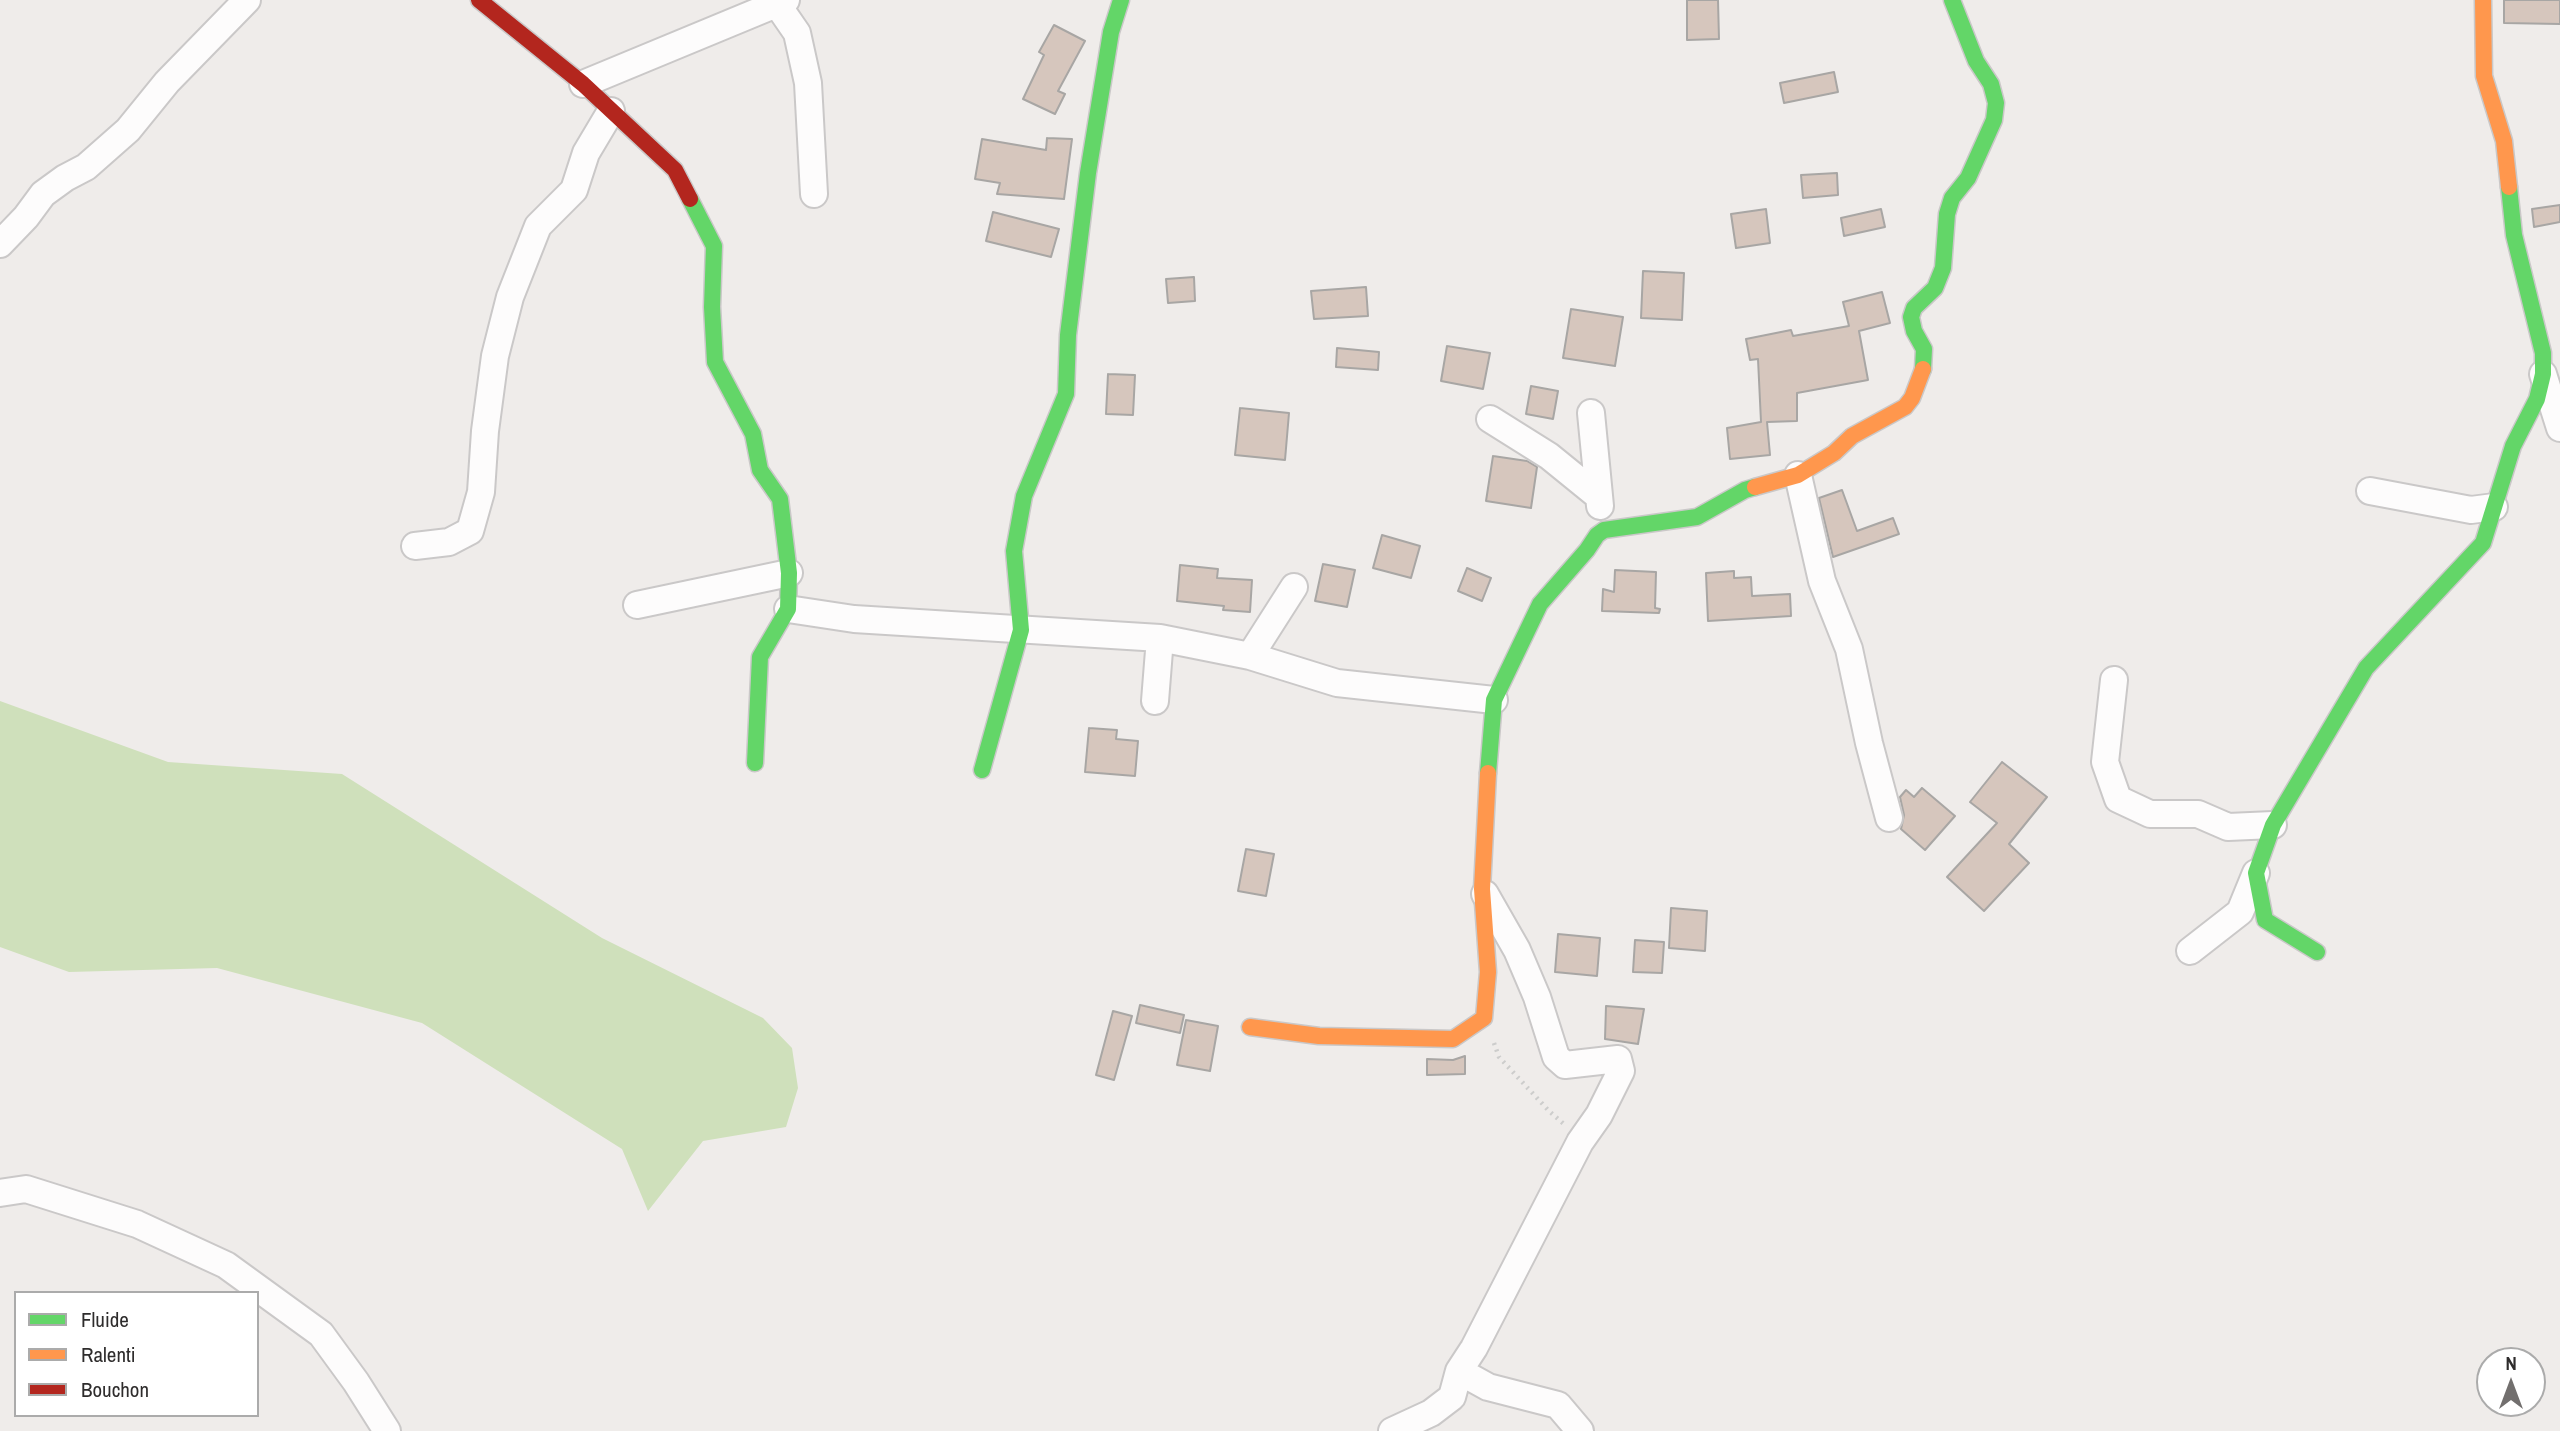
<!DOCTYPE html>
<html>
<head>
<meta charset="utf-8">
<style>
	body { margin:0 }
	#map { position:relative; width:2560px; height:1431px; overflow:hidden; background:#efecea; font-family:"Archivo Narrow",sans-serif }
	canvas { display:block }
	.legend { position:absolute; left:14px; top:1291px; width:245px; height:126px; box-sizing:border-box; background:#fff; border:2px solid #ababab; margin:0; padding:9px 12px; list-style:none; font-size:21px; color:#2e2c2c }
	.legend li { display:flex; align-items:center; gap:14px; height:35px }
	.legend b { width:35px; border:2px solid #ababab }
	.north { position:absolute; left:2476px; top:1347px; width:70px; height:70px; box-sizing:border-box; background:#fff; border:2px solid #ababab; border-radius:50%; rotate:0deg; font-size:19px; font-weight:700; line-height:28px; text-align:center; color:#2e2c2c }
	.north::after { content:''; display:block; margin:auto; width:24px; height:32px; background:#726f6e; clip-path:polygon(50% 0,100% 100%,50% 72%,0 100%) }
</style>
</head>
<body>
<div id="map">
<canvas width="2560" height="1431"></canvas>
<ul class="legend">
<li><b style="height:9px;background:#63d668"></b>Fluide</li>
<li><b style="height:9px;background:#ff974d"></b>Ralenti</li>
<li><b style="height:9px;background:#b3261e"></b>Bouchon</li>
</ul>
<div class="north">N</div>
</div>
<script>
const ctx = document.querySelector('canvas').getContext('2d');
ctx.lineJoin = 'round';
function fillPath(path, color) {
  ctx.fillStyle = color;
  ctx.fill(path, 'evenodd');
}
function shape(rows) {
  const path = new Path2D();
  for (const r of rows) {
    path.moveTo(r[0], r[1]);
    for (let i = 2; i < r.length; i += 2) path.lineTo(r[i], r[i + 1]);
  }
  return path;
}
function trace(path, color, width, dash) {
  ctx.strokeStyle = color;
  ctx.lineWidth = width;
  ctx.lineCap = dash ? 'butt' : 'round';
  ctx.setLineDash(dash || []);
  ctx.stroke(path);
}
const green = shape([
	[0,701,168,762,342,774,602,938,763,1018,792,1048,798,1088,786,1127,703,1141,648,1211,622,1149,422,1023,217,968,69,972,0,947]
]);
const building = shape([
	[1687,0,1718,0,1719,39,1687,40,1687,0],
	[2504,0,2560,0,2560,24,2504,23,2504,0],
	[1054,25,1085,41,1058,91,1065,94,1055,114,1023,99,1044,55,1039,52,1054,25],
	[1834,72,1838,92,1784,103,1780,83,1834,72],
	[1047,138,1072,139,1064,199,997,194,1000,183,975,179,982,139,1046,150,1047,138],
	[1837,173,1838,195,1803,198,1801,175,1837,173],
	[2560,205,2560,222,2534,227,2532,209,2560,205],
	[1766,209,1770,243,1736,248,1731,214,1766,209],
	[1881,209,1885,227,1844,236,1841,218,1881,209],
	[993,212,1059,229,1051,257,986,241,993,212],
	[1643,271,1684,273,1682,320,1641,318,1643,271],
	[1194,277,1195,301,1168,303,1166,279,1194,277],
	[1366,287,1368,316,1314,319,1311,291,1366,287],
	[1882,292,1890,323,1859,331,1868,380,1797,393,1797,421,1767,422,1770,455,1730,459,1727,428,1761,422,1758,359,1750,360,1746,339,1791,330,1793,336,1849,326,1843,302,1882,292],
	[1571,309,1623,317,1615,366,1563,358,1571,309],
	[1447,346,1490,353,1483,389,1441,381,1447,346],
	[1337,348,1379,352,1378,370,1336,367,1337,348],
	[1108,374,1135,375,1133,415,1106,414,1108,374],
	[1531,386,1558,391,1553,419,1526,414,1531,386],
	[1240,408,1289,413,1285,460,1235,455,1240,408],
	[1493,456,1527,461,1537,467,1531,508,1486,501,1493,456],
	[1842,490,1857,531,1893,518,1899,534,1833,557,1819,498,1842,490],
	[1382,535,1420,546,1411,578,1373,568,1382,535],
	[1323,564,1355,570,1347,607,1315,601,1323,564],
	[1180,565,1218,569,1217,578,1252,580,1250,612,1223,610,1224,606,1177,601,1180,565],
	[1467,568,1491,578,1482,601,1458,591,1467,568],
	[1615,570,1656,572,1655,608,1660,609,1659,613,1602,611,1603,589,1614,592,1615,570],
	[1734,571,1734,578,1751,577,1752,596,1790,594,1791,616,1708,621,1706,573,1734,571],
	[1089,728,1117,730,1116,739,1138,741,1135,776,1085,772,1089,728],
	[2002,762,2047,797,2009,844,2029,863,1984,911,1947,877,1997,823,1970,802,2002,762],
	[1922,788,1955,816,1925,850,1901,829,1904,815,1900,797,1906,790,1914,797,1922,788],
	[1246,849,1274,854,1266,896,1238,891,1246,849],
	[1671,908,1707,911,1705,951,1669,948,1671,908],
	[1558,934,1600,938,1597,976,1555,972,1558,934],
	[1635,940,1664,942,1662,973,1633,972,1635,940],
	[1140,1005,1184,1015,1180,1033,1136,1023,1140,1005],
	[1606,1006,1644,1009,1638,1044,1605,1039,1606,1006],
	[1113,1011,1132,1016,1114,1080,1096,1075,1113,1011],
	[1186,1020,1218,1026,1210,1071,1177,1065,1186,1020],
	[1465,1056,1465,1074,1427,1075,1427,1059,1453,1060,1465,1056]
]);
const path = shape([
	[1494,1043,1499,1057,1549,1111,1565,1125]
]);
const street = shape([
	[777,4,797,33,808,83,814,194],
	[583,84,786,0],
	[0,244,26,217,43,194,65,178,86,167,128,130,167,82,247,0],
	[2543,374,2560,428],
	[1591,413,1600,506],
	[1490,419,1549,456,1597,495],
	[1798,475,1822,581,1849,649,1869,743,1889,818],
	[2370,491,2471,510,2494,507],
	[415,546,449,542,470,531,481,492,485,431,495,356,510,297,538,226,574,190,586,153,611,111],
	[637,605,789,573],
	[788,609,854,619,1160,638,1250,656,1337,683,1494,700],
	[1250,656,1294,587],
	[2114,680,2105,762,2118,799,2150,814,2198,814,2228,827,2273,825],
	[1155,701,1160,638],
	[2190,951,2240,912,2256,873],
	[0,1193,26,1189,137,1224,226,1265,321,1334,356,1382,387,1431],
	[1459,1371,1488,1387,1558,1405,1580,1431],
	[1392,1431,1431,1413,1452,1397,1459,1371,1474,1348,1580,1142,1599,1115,1621,1071,1618,1059,1565,1065,1556,1057,1537,997,1517,950,1485,894]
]);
const fast = shape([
	[690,199,714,246,712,307,715,362,753,434,760,470,780,499,789,573,788,609,760,657,755,763],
	[1923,369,1924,349,1914,331,1911,317,1914,308,1935,288,1943,268,1947,214,1952,198,1968,178,1994,120,1996,103,1991,84,1976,61,1952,0],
	[982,770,1021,630,1014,551,1024,496,1066,394,1068,335,1088,173,1111,32,1121,0],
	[1488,773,1494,700,1540,604,1587,550,1597,535,1604,530,1697,517,1745,490,1755,487],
	[2317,952,2265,920,2256,873,2273,825,2366,668,2483,543,2513,446,2537,399,2543,374,2543,353,2514,235,2509,187]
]);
const slow = shape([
	[2483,0,2484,76,2504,141,2509,187],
	[1755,487,1798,475,1834,453,1852,436,1905,407,1912,398,1923,369],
	[1250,1027,1319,1036,1453,1039,1484,1018,1488,972,1482,889,1488,773]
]);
const jam = shape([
	[479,0,583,84,675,170,690,199]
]);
fillPath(green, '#cfe0bb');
fillPath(building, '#d6c6bd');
trace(building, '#a8a6a4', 2);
trace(street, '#cac8c8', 30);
trace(fast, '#cac8c8', 19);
trace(slow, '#cac8c8', 19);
trace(jam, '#cac8c8', 19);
trace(path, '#cdcdcc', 4.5, [2, 5]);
trace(street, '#fdfcfc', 26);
trace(fast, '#63d668', 16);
trace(slow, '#ff974d', 16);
trace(jam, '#b3261e', 16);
</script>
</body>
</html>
